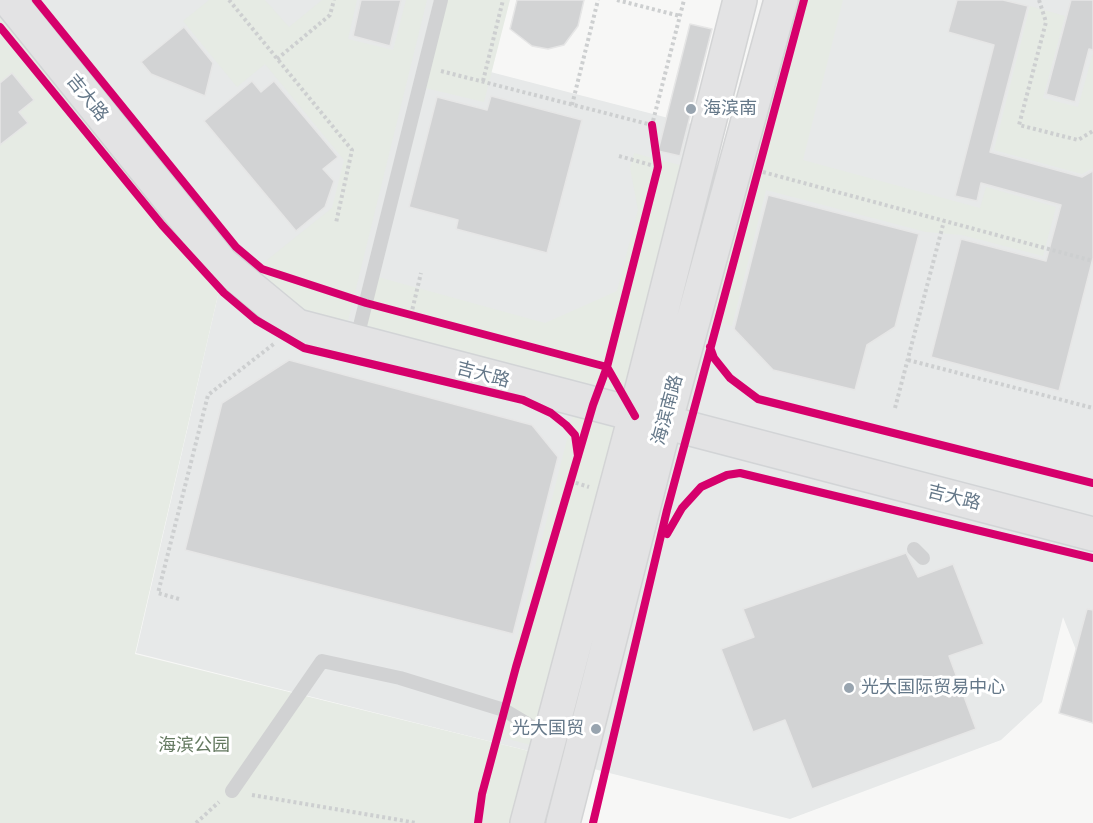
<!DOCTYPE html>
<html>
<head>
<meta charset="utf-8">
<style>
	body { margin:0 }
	canvas { display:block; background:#f7f7f6 }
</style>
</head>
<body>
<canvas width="1093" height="823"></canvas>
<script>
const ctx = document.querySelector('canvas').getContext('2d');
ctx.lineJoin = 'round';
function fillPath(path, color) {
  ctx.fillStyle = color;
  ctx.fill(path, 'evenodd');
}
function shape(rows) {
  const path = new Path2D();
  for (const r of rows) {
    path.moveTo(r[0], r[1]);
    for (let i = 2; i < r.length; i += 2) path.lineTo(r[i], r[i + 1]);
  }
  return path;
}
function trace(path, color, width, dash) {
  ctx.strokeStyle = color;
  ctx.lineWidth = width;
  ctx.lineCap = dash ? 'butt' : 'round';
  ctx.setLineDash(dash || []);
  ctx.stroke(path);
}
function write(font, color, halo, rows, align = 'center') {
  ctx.font = font + ' Manrope,"Noto Sans SC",sans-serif';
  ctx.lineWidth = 6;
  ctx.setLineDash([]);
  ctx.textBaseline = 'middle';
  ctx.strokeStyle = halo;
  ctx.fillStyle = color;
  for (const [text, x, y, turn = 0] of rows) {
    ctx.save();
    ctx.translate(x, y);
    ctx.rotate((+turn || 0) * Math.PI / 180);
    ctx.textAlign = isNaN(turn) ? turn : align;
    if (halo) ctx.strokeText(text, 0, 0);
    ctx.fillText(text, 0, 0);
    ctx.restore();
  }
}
const built = shape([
	[16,0,434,0,421,54,707,128,545,755,136,653,224,269],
	[782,0,1093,0,1093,693,1063,617,1042,702,1001,740,790,819,578,765]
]);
const green = shape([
	[0,0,224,269,135,654,545,755,526,823,0,823],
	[209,0,265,0,289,27,322,0,357,0,348,39,393,50,406,0,427,0,346,329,299,317,247,276,332,208,344,160,265,64,237,87,183,21],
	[442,0,510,0,484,102,421,87],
	[787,0,843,0,803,160,980,208,986,187,1056,207,1043,256,962,235,926,232,766,190,732,326,699,317],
	[1030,6,1065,16,1043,98,1078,107,1093,53,1093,168,1082,174,994,150],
	[634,153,691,168,630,408,362,338,378,277,545,323,617,291,638,210,630,168],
	[575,407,620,419,538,747,493,735]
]);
const building = shape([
	[361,0,401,0,390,46,353,36,361,0],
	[517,0,584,0,578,26,564,45,548,49,532,46,510,29,517,0],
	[957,0,1003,0,1028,6,990,152,1082,177,1093,171,1093,258,1059,391,931,357,961,239,1046,261,1061,205,981,183,977,201,955,196,994,45,948,32,957,0],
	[1071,0,1093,0,1093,50,1089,49,1075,102,1046,94,1071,0],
	[690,24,712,29,680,156,658,151,690,24],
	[184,27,213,63,205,96,151,74,141,62,184,27],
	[12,73,34,100,19,112,28,123,0,145,0,83,12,73],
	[252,81,261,92,274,81,338,157,323,169,334,181,325,207,296,231,204,121,252,81],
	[491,96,582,120,547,253,456,229,458,220,409,207,437,97,487,110,491,96],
	[768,195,919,234,895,327,867,345,855,390,773,370,734,329,768,195],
	[289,360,532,425,558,457,513,634,185,550,222,403,289,360],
	[906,553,918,577,953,564,984,644,949,656,976,729,812,789,785,720,753,732,721,649,754,637,743,609,906,553],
	[1087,609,1093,610,1093,723,1059,713,1087,609]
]);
const path = shape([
	[229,0,352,150,336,223],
	[617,0,680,16],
	[1039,0,1046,22,1019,125,1078,140,1093,131],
	[277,59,330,15,334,0],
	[441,71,652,125,684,0],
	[483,81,503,0],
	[572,105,598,0],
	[619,156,658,167],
	[763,172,1093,261],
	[411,315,421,273],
	[908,360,1093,408],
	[895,408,944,221],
	[570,481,589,487],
	[179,599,158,593,208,395,275,343],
	[252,795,417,823],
	[196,823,219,802]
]);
const lane = shape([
	[356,342,441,0],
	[914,549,923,558],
	[232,791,322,661,400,678,504,710,549,737]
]);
const secondary = shape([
	[9,0,222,264,297,326,1093,534]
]);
const primary = shape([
	[527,823,635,416,740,0],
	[563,823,665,423,781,0]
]);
const cycleway = shape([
	[36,0,236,247,262,269,366,303,607,367,635,416],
	[0,27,162,225,224,293,256,320,304,348,523,400,551,413,566,425,575,435,578,456],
	[710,347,714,358,730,378,758,399,1093,483],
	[667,534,682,508,701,487,727,475,740,473,1093,558],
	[478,823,482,794,516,667,593,405,607,367,658,167,652,125],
	[593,823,667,510,804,0]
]);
const markers = [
	[691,109,6,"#98a4af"],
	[849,688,6,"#98a4af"],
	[596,729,6,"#98a4af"]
];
const streetNames = [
	["吉大路",87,98,51],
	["吉大路",483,375,15],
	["海滨南路",668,410,-75],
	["吉大路",954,498,14]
];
const poiNames = [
	["海滨南",703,109],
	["光大国际贸易中心",861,688],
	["光大国贸",584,729,"right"]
];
const parkNames = [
	["海滨公园",194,746]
];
fillPath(built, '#e7e9e9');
fillPath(green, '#e6ebe4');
fillPath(building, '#d2d3d4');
trace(building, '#e6e6e6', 1.5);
trace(secondary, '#d2d4d6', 36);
trace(primary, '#d3d4d5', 36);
trace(path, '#cdcfd0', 4, [3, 3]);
trace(lane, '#d1d2d3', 14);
trace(secondary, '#e3e3e4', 33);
trace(primary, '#e3e3e4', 33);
trace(cycleway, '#d6006c', 8);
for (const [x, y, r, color] of markers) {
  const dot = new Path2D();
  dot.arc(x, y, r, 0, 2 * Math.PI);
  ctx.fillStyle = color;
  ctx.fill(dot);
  trace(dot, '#fff', 2);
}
write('18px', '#657889', '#fff', streetNames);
write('18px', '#657889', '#fff', poiNames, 'left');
write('18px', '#657a61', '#fff', parkNames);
</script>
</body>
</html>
